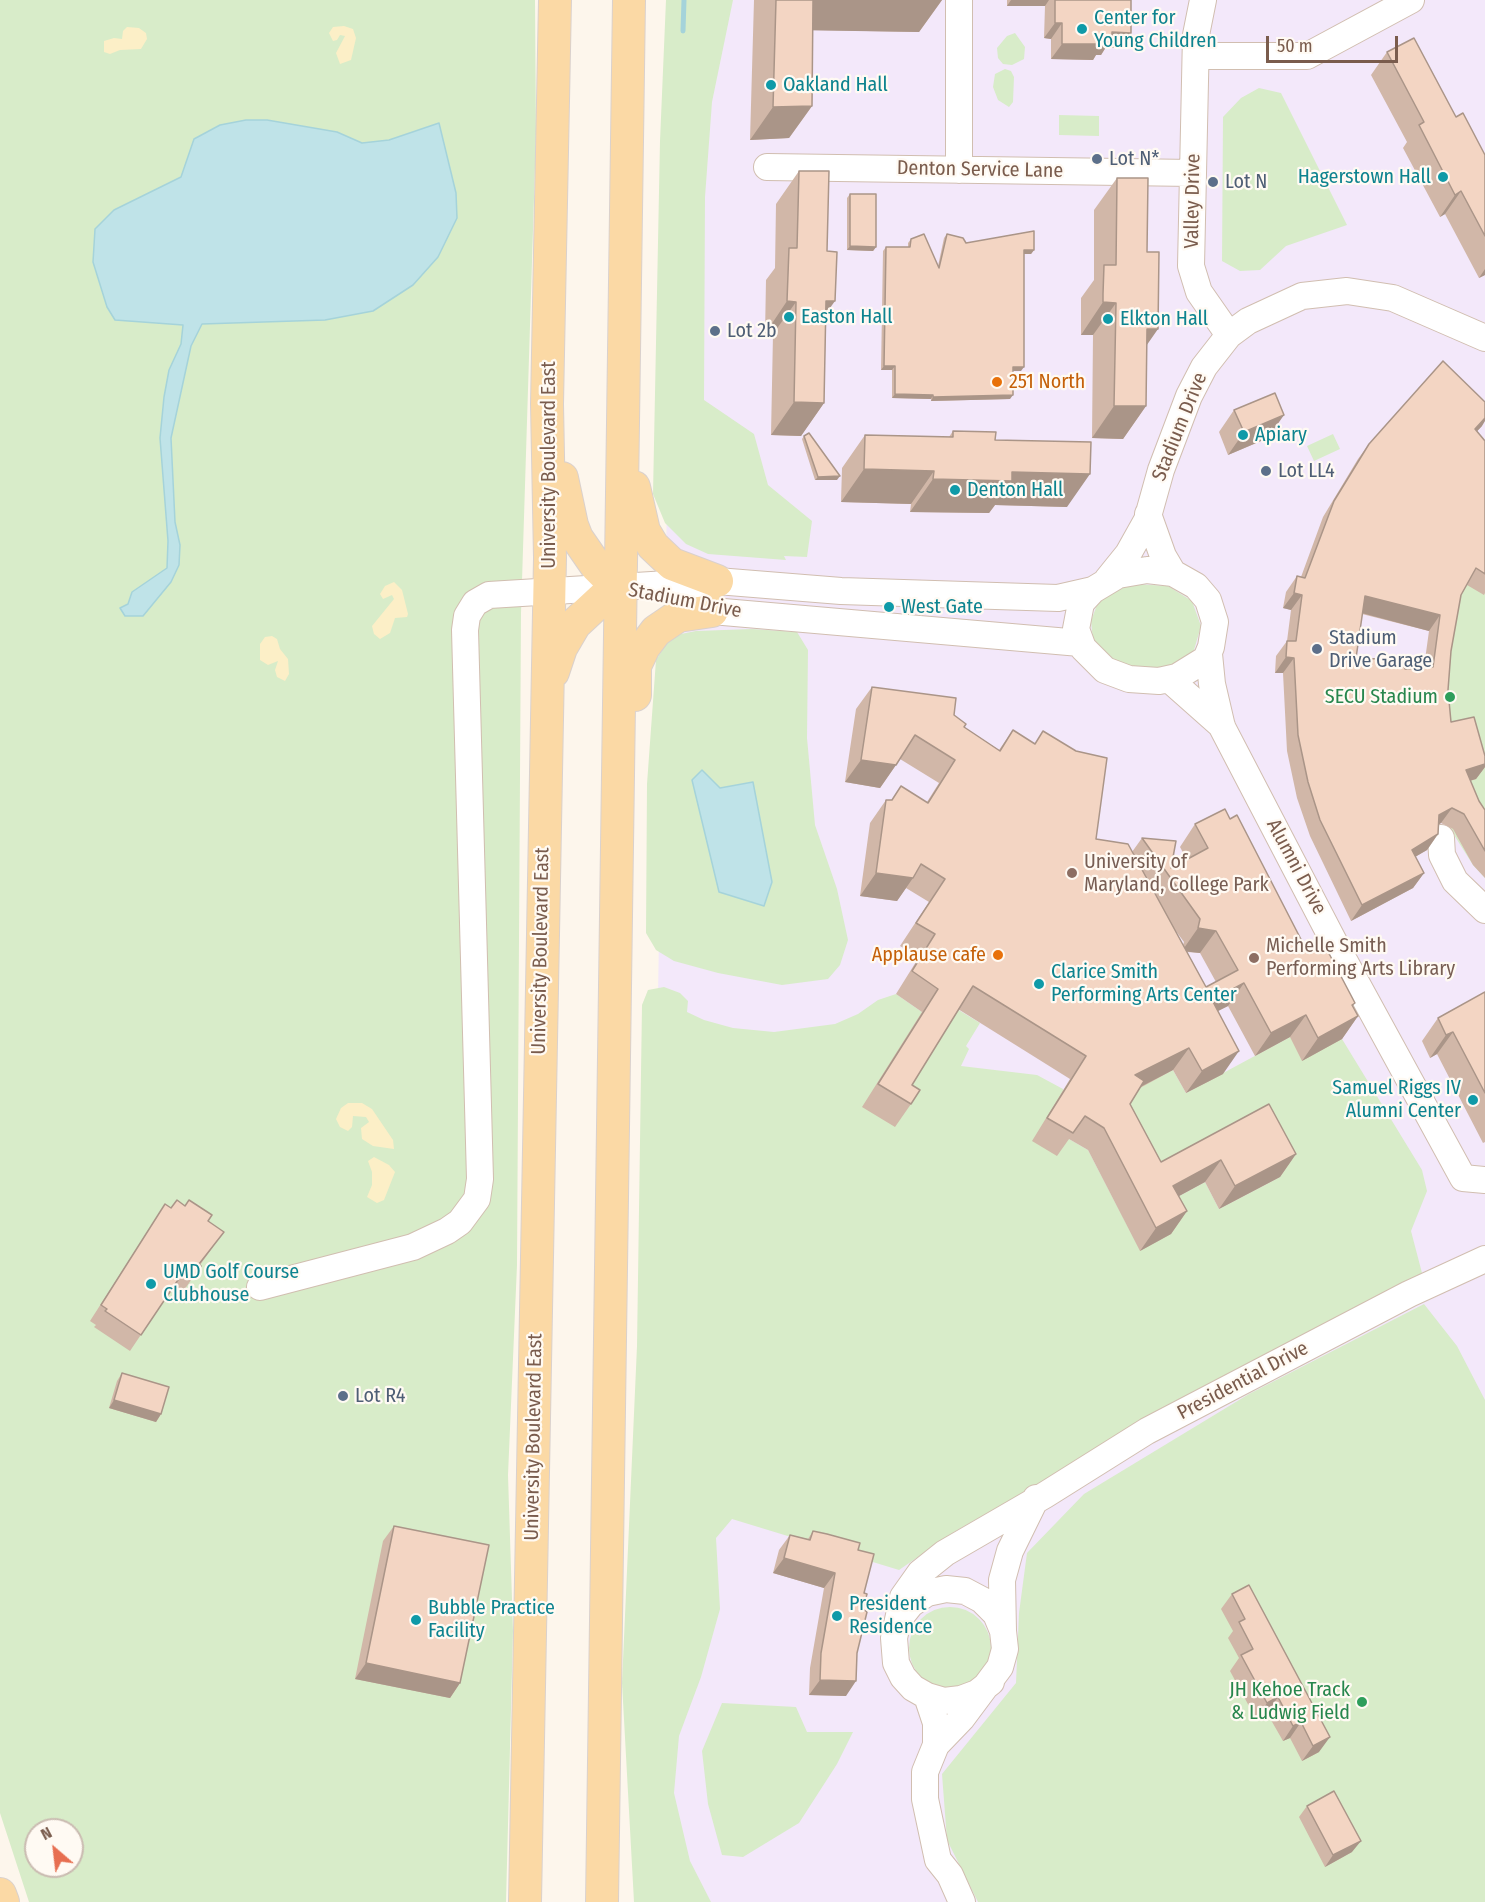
<!DOCTYPE html>
<html>
<head>
<meta charset="utf-8">
<style>
	body { margin:0 }
	#map { position:relative; width:1485px; height:1902px; overflow:hidden; background:#fdf6ec; font-family:"Fira Sans Condensed",sans-serif }
	canvas { display:block }
	.north { position:absolute; left:24px; top:1818px; width:60px; height:60px; box-sizing:border-box; background:#fffaf3; border:2px solid #cabbb1; border-radius:50%; rotate:332deg; font-size:16px; font-weight:700; line-height:24px; text-align:center; color:#7a5c4d }
	.north::after { content:''; display:block; margin:auto; width:21px; height:27px; background:#e76f51; clip-path:polygon(50% 0,100% 100%,50% 72%,0 100%) }
	.scale { position:absolute; left:1266px; top:36px; width:132px; height:27px; box-sizing:border-box; border:3px solid #7a5c4d; border-top:0; padding-left:8px; font-size:18px; line-height:21px; white-space:nowrap; color:#7a5c4d; -webkit-text-stroke:4px #fffaf3; paint-order:stroke }
</style>
</head>
<body>
<div id="map">
<canvas width="1485" height="1902"></canvas>
<div class="north">N</div>
<div class="scale">50 m</div>
</div>
<script>
const ctx = document.querySelector('canvas').getContext('2d');
ctx.lineJoin = 'round';
function fillPath(path, color) {
  ctx.fillStyle = color;
  ctx.fill(path, 'evenodd');
}
function shape(rows) {
  const path = new Path2D();
  for (const r of rows) {
    if (r.length === 3) {
      path.moveTo(r[0] + r[2], r[1]);
      path.arc(r[0], r[1], r[2], 0, 2 * Math.PI);
      continue;
    }
    path.moveTo(r[0], r[1]);
    for (let i = 2; i < r.length; i += 2) path.lineTo(r[i], r[i + 1]);
  }
  return path;
}
function trace(path, color, width, dash) {
  ctx.strokeStyle = color;
  ctx.lineWidth = width;
  ctx.lineCap = dash ? 'butt' : 'round';
  ctx.setLineDash(dash || []);
  ctx.stroke(path);
}
function write(font, color, halo, rows, align = 'center') {
  ctx.font = font + ' "Fira Sans Condensed",sans-serif';
  ctx.lineWidth = 4.5;
  ctx.setLineDash([]);
  ctx.textBaseline = 'middle';
  ctx.strokeStyle = halo;
  ctx.fillStyle = color;
  for (const [text, x, y, turn = 0] of rows) {
    ctx.save();
    ctx.translate(x, y);
    ctx.rotate((+turn || 0) * Math.PI / 180);
    ctx.textAlign = isNaN(turn) ? turn : align;
    if (halo) ctx.strokeText(text, 0, 0);
    ctx.fillText(text, 0, 0);
    ctx.restore();
  }
}
const education = shape([
	[707,0,1485,0,1485,1902,639,1902,647,1597,667,500]
]);
const green = shape([
	[0,0,535,0,536,134,521,613,517,1265,508,1475,513,1631,506,1902,29,1902,0,1813],
	[36,1830,72,1830,72,1866,36,1866],
	[666,0,733,0,712,102,705,197,704,400,754,434,768,485,812,521,807,557,784,556,786,560,708,554,686,544,665,523,653,494,660,141],
	[1015,33,1025,47,1024,59,1012,65,1003,64,998,58,997,48,1007,36],
	[1005,69,1011,71,1014,77,1013,102,1009,107,998,100,993,87,995,74],
	[1259,88,1281,93,1347,225,1286,246,1260,270,1240,271,1222,261,1223,117,1241,98],
	[1059,115,1099,116,1099,136,1059,135],
	[1333,434,1340,449,1314,461,1307,446],
	[1485,514,1485,878,1473,865,1449,827,1429,630],
	[1135,584,1168,586,1192,601,1201,626,1194,650,1185,658,1171,666,1156,668,1130,667,1108,659,1093,641,1091,621,1098,602,1121,587],
	[752,629,797,632,808,650,807,738,815,825,837,889,848,940,840,965,828,979,782,985,718,973,674,961,656,950,646,933,647,784,656,660,671,636,696,631],
	[702,771,720,788,752,782,719,892],
	[664,987,680,993,688,1001,687,1012,704,1020,733,1028,774,1032,835,1024,858,1014,878,1000,896,994,922,1012,896,1107,957,1009,980,1023,966,1046,969,1049,961,1066,1037,1075,1063,1089,1069,1139,1088,1150,1140,1250,1157,1208,1205,1182,1219,1209,1280,1177,1145,1185,1119,1098,1173,1070,1186,1093,1290,1037,1342,1039,1422,1170,1427,1191,1411,1231,1422,1273,1416,1284,1026,1491,954,1532,899,1570,732,1519,716,1538,720,1609,701,1677,679,1736,674,1793,690,1861,711,1902,634,1902,622,1683,637,1346,642,1005,648,990],
	[1424,1304,1457,1346,1485,1400,1485,1902,978,1902,947,1840,942,1774,1016,1683,1019,1613,1027,1553,1084,1494,1249,1394],
	[950,1648,41],
	[722,1703,796,1707,807,1732,853,1732,837,1764,799,1823,743,1857,722,1855,708,1804,702,1751]
]);
const sand = shape([
	[344,26,353,29,356,38,351,60,340,64,336,53,345,36,340,35,337,40,333,41,329,33,333,27],
	[127,27,139,28,146,33,147,39,141,49,120,50,110,54,104,52,104,41,114,38,122,39,123,31],
	[394,582,402,590,408,614,407,617,395,618,390,633,380,639,374,634,372,626,394,599,392,595,383,599,380,594,385,586],
	[272,636,277,639,280,649,288,659,289,674,285,681,277,677,275,670,278,661,268,665,260,660,260,644,265,637],
	[348,1103,362,1103,372,1109,393,1140,394,1149,373,1146,362,1139,361,1128,369,1122,366,1117,353,1116,352,1127,348,1131,340,1127,336,1119,341,1108],
	[374,1157,389,1165,395,1172,384,1200,377,1203,367,1197,372,1185,372,1172,368,1161]
]);
const water = shape([
	[246,120,267,120,337,132,362,143,389,140,439,123,456,193,457,218,438,257,413,285,373,311,325,320,202,324,191,346,171,438,175,522,180,545,179,565,171,582,143,616,125,616,120,608,128,604,132,592,167,568,168,541,160,438,164,397,169,370,181,344,183,325,115,320,107,307,93,262,95,229,114,210,181,177,194,139,220,125,246,120],
	[702,770,720,788,753,782,772,882,764,906,719,892,692,780,702,770]
]);
const stream = shape([
	[683,31,684,0]
]);
const minor = shape([
	[1203,0,1196,35,1191,266,1199,292,1229,335],
	[1196,56,1307,56,1411,0],
	[767,167,1193,173],
	[959,170,959,0],
	[1148,514,1163,556,1173,573],
	[1147,570,1173,573,1196,586,1208,600,1215,622,1211,647,1206,659,1177,677,1159,681,1129,679,1105,670,1083,648,1076,629,1081,603,1093,590,1118,575,1147,570],
	[1107,580,1128,554,1147,520,1161,470,1189,396,1204,367,1229,335,1248,321,1302,296,1347,291,1393,298,1485,338],
	[693,606,712,611,1080,643],
	[1209,654,1212,684,1222,727,1334,942,1463,1178,1485,1180],
	[1169,679,1222,726],
	[1441,838,1442,855,1455,881,1485,910],
	[260,1287,413,1247,447,1231,460,1222,477,1199,480,1179,465,630,467,616,475,603,489,595,717,581,841,591,1058,598,1093,590],
	[903,1614,911,1604,927,1593,946,1589,965,1591,982,1600,996,1614,1003,1631,1005,1649,1000,1667,962,1718,936,1745],
	[1003,1631,1002,1580,1010,1551,1036,1498],
	[991,1682,977,1693,961,1699,944,1701,927,1696,913,1688,903,1677,896,1663,894,1638,903,1597,920,1573,945,1553,1045,1495,1147,1431,1409,1294,1485,1259],
	[927,1696,936,1723,936,1745,925,1772,925,1799,938,1860,950,1875,962,1902]
]);
const major = shape([
	[562,478,572,525,577,538,597,567,619,589],
	[634,487,644,531,653,546,672,564,717,581],
	[553,672,561,648,575,624,603,598,619,589],
	[635,695,635,666,644,647,656,631,678,616,712,611],
	[0,1894,3,1902],
	[525,1902,550,558,547,404,555,0],
	[602,1902,629,0]
]);
const wall = shape([
	[754,0,942,0,919,32,813,30,812,106,789,138,750,140],
	[1007,0,1131,0,1120,48,1106,47,1101,55,1096,55,1093,60,1051,59,1051,39,1044,38,1045,6,1007,6],
	[1387,52,1485,155,1485,275,1479,278,1445,214,1440,217,1403,148,1407,142,1371,75],
	[799,171,826,314,824,403,801,436,771,435,773,334,765,334,766,280,775,268,776,204],
	[1117,178,1147,345,1146,406,1123,439,1092,438,1093,335,1081,335,1081,298,1094,280,1094,210],
	[850,194,876,247,873,251,847,250,847,198],
	[947,234,966,243,1034,250,1031,254,1024,254,1021,371,1013,371,1010,399,931,401,931,399,892,398,892,370,881,370,883,251,886,247,908,247,908,243,911,239,938,266,944,238],
	[1234,410,1268,438,1228,455,1219,432],
	[1482,426,1477,431,1485,441,1485,593,1484,595,1467,585,1461,595,1451,651,1448,690,1451,722,1485,764,1485,767,1476,779,1470,781,1479,801,1485,810,1485,878,1473,865,1453,829,1441,823,1438,825,1438,834,1427,850,1415,857,1424,873,1413,888,1351,921,1310,836,1297,798,1287,751,1283,673,1275,673,1276,656,1287,641,1291,610,1283,608,1286,592,1297,576,1301,577,1323,517,1358,459,1369,444],
	[1362,614,1429,631,1424,667,1405,669,1356,658],
	[953,431,995,440,1067,507,995,505,989,513,910,512,911,504,841,502,842,468,865,435,949,437],
	[804,436,837,480,815,480,802,439],
	[872,687,954,715,964,727,999,750,1013,730,1096,839,1132,852,1142,838,1171,868,1187,860,1180,847,1195,824,1230,819,1308,953,1353,1007,1358,1016,1342,1039,1302,1061,1290,1037,1255,1056,1228,1006,1218,1011,1223,1074,1186,1093,1173,1070,1140,1088,1130,1104,1161,1162,1296,1154,1280,1177,1219,1209,1205,1182,1179,1196,1187,1211,1171,1234,1140,1251,1088,1150,1069,1139,1057,1156,1032,1141,1070,1079,958,1009,912,1085,911,1104,895,1127,862,1107,922,1012,896,994,919,957,900,946,929,902,906,888,897,901,860,896,870,823,886,800,927,802,939,783,900,759,880,788,845,782,856,709],
	[1172,926,1184,942,1183,945],
	[1187,952,1200,953,1216,982,1206,987],
	[1485,992,1485,1142,1483,1143,1437,1054,1430,1058,1422,1041,1438,1018],
	[165,1204,171,1208,208,1221,213,1247,200,1265,201,1266,182,1293,173,1287,130,1351,94,1327,96,1325,90,1321],
	[122,1373,161,1414,156,1422,109,1408,117,1381],
	[394,1526,460,1683,450,1698,355,1679,383,1541],
	[813,1531,858,1550,864,1593,846,1696,809,1695,810,1668,824,1588,773,1573,779,1550,790,1535,808,1539],
	[1232,1594,1319,1752,1302,1761,1290,1738,1283,1741,1267,1713,1256,1719,1230,1671,1239,1658,1228,1638,1233,1631,1221,1609],
	[1307,1806,1352,1852,1325,1867,1299,1817]
]);
const shadedWall = shape([
	[812,0,942,0,919,32,791,30],
	[1011,0,1049,0,1045,6,1007,6],
	[1055,23,1062,23,1051,39,1044,38],
	[1112,32,1131,33,1120,48,1106,47,1101,55,1096,55,1093,60,1051,59,1062,44],
	[812,106,789,138,750,140,773,107],
	[1461,191,1445,214,1440,217,1455,195],
	[850,246,876,247,873,251,847,250],
	[1024,250,1034,250,1031,254,1021,254],
	[1485,269,1485,275,1479,278],
	[787,301,796,302,773,334,765,334],
	[826,301,835,301,812,333],
	[1103,302,1116,303,1093,335,1081,335],
	[1147,329,1158,329,1135,362],
	[884,366,895,366,892,370,881,370],
	[1013,367,1024,367,1021,371,1011,371],
	[895,394,933,395,931,399,892,398],
	[1013,395,1010,399,931,401,933,397],
	[794,402,824,403,801,436,771,435],
	[1114,406,1146,406,1123,439,1092,438],
	[1284,415,1268,438,1228,455,1244,432],
	[1485,418,1485,421,1482,426,1464,445,1475,429],
	[864,469,934,471,911,504,841,502],
	[1012,472,1090,474,1067,507,995,505,989,513,910,512,933,479],
	[840,476,837,480,815,480,818,477],
	[1294,593,1302,595,1291,610,1283,608],
	[1365,596,1440,615,1429,631,1354,611],
	[1286,657,1294,658,1283,673,1275,673],
	[861,760,896,765,880,788,845,782],
	[1485,764,1485,767,1476,779,1455,785,1466,770],
	[1452,808,1441,823,1428,831,1439,815],
	[1438,834,1427,850,1401,865,1412,850],
	[876,873,913,878,897,901,860,896],
	[1424,873,1413,888,1351,921,1362,905],
	[1198,928,1216,931,1200,953,1182,951],
	[1244,983,1228,1006,1196,1022,1212,1000],
	[1355,1003,1339,1026,1358,1016,1342,1039,1302,1061,1318,1038],
	[1306,1015,1290,1037,1255,1056,1271,1033],
	[1453,1032,1437,1054,1430,1058,1446,1035],
	[1189,1048,1173,1070,1119,1098,1135,1075],
	[1239,1051,1223,1074,1186,1093,1202,1071],
	[1296,1154,1280,1177,1219,1209,1235,1186],
	[1221,1160,1205,1182,1157,1208,1173,1186],
	[1187,1211,1171,1234,1140,1251,1156,1228],
	[114,1400,161,1414,156,1422,109,1408],
	[784,1558,835,1573,824,1588,773,1573],
	[366,1663,460,1683,450,1698,355,1679],
	[820,1680,856,1681,846,1696,809,1695],
	[1278,1697,1267,1713,1256,1719,1267,1703],
	[1301,1722,1290,1738,1283,1741,1293,1726],
	[1330,1737,1319,1752,1302,1761,1313,1746],
	[1361,1841,1352,1852,1325,1867,1333,1855]
]);
const building = shape([
	[776,0,813,0,812,106,773,107,776,0],
	[1055,0,1131,0,1131,33,1112,32,1112,40,1104,40,1104,44,1062,44,1062,23,1055,23,1055,0],
	[1414,38,1456,117,1463,113,1485,155,1485,236,1461,191,1455,195,1419,125,1424,122,1387,52,1414,38],
	[799,171,829,171,827,251,837,252,835,301,826,301,824,403,794,402,796,302,787,301,789,248,797,248,799,171],
	[1117,178,1148,178,1147,252,1159,252,1158,329,1147,329,1146,406,1114,406,1116,303,1103,302,1103,294,1104,265,1116,265,1117,178],
	[850,194,876,194,876,247,850,246,850,194],
	[1034,231,1034,250,1024,250,1024,367,1013,367,1013,395,933,397,933,395,895,394,895,366,884,366,886,247,910,247,911,239,924,234,939,268,947,234,963,238,966,243,1034,231],
	[1443,361,1485,402,1485,418,1475,429,1485,441,1485,574,1476,568,1461,595,1451,651,1448,690,1451,722,1474,717,1485,756,1485,764,1466,770,1479,801,1485,810,1485,851,1464,814,1452,808,1439,815,1438,834,1412,850,1424,873,1362,905,1320,820,1308,782,1298,735,1294,658,1286,657,1287,641,1296,641,1302,595,1294,593,1297,576,1305,578,1334,501,1369,444,1443,361],
	[1365,596,1440,615,1433,667,1405,669,1401,660,1356,658,1365,596],
	[1275,393,1284,415,1244,432,1234,410,1275,393],
	[953,431,996,432,995,440,1091,442,1090,474,1012,472,1012,481,933,479,934,471,864,469,865,435,953,437,953,431],
	[809,433,840,476,818,477,804,436,809,433],
	[872,687,956,698,954,715,966,724,964,727,1000,751,1013,730,1035,744,1043,731,1076,751,1107,758,1096,839,1128,844,1206,987,1238,970,1216,931,1198,928,1200,919,1142,838,1176,841,1171,868,1208,848,1195,824,1225,809,1230,819,1237,815,1308,953,1324,944,1355,1003,1352,1005,1358,1016,1318,1038,1306,1015,1271,1033,1244,983,1212,1000,1239,1051,1202,1071,1189,1048,1135,1075,1144,1081,1130,1104,1161,1162,1269,1104,1296,1154,1235,1186,1221,1160,1173,1186,1187,1211,1156,1228,1104,1128,1085,1116,1073,1133,1047,1118,1086,1056,973,986,912,1085,920,1090,911,1104,878,1084,938,989,912,971,935,934,916,923,945,879,921,864,913,878,876,873,886,800,892,800,901,786,928,803,955,760,915,735,896,765,861,760,872,687],
	[1485,992,1485,1093,1453,1032,1446,1035,1438,1018,1485,992],
	[177,1200,185,1206,189,1200,212,1215,208,1221,224,1232,199,1264,201,1266,193,1278,184,1271,141,1335,105,1311,107,1309,101,1305,165,1204,171,1208,177,1200],
	[122,1373,169,1387,161,1414,114,1400,122,1373],
	[394,1526,489,1545,460,1683,366,1663,394,1526],
	[813,1531,827,1534,860,1543,858,1550,874,1554,864,1593,867,1594,863,1609,867,1612,857,1653,856,1681,820,1680,821,1653,835,1573,784,1558,790,1535,810,1540,813,1531],
	[1249,1585,1330,1737,1313,1746,1301,1722,1293,1726,1278,1697,1267,1703,1241,1655,1253,1649,1239,1622,1245,1619,1232,1594,1249,1585],
	[1334,1791,1361,1841,1333,1855,1307,1806,1334,1791]
]);
const markers = [
	[1082,29,6,"#0f9aa8"],
	[771,85,6,"#0f9aa8"],
	[1097,159,6,"#5c6f8a"],
	[1443,177,6,"#0f9aa8"],
	[1213,182,6,"#5c6f8a"],
	[789,317,6,"#0f9aa8"],
	[1108,319,6,"#0f9aa8"],
	[715,331,6,"#5c6f8a"],
	[997,382,6,"#e8710a"],
	[1243,435,6,"#0f9aa8"],
	[1266,471,6,"#5c6f8a"],
	[955,490,6,"#0f9aa8"],
	[889,607,6,"#0f9aa8"],
	[1317,649,6,"#5c6f8a"],
	[1450,697,6,"#2e9e5b"],
	[1072,873,6,"#8d6e63"],
	[998,955,6,"#e8710a"],
	[1254,958,6,"#8d6e63"],
	[1039,984,6,"#0f9aa8"],
	[1473,1100,6,"#0f9aa8"],
	[151,1284,6,"#0f9aa8"],
	[343,1396,6,"#5c6f8a"],
	[837,1616,6,"#0f9aa8"],
	[416,1620,6,"#0f9aa8"],
	[1362,1702,6,"#2e9e5b"]
];
const cultureNames = [
	["Center for",1094,18],
	["Young Children",1094,41],
	["Oakland Hall",783,85],
	["Hagerstown Hall",1431,177,"right"],
	["Easton Hall",801,317],
	["Elkton Hall",1120,319],
	["Apiary",1255,435],
	["Denton Hall",967,490],
	["West Gate",901,607],
	["Clarice Smith",1051,972],
	["Performing Arts Center",1051,995],
	["Samuel Riggs IV",1461,1088,"right"],
	["Alumni Center",1461,1111,"right"],
	["UMD Golf Course",163,1272],
	["Clubhouse",163,1295],
	["President",849,1604],
	["Residence",849,1627],
	["Bubble Practice",428,1608],
	["Facility",428,1631]
];
const serviceNames = [
	["Lot N*",1109,159],
	["Lot N",1225,182],
	["Lot 2b",727,331],
	["Lot LL4",1278,471],
	["Stadium",1329,638],
	["Drive Garage",1329,661],
	["Lot R4",355,1396]
];
const streetNames = [
	["Denton Service Lane",980,170,1],
	["Valley Drive",1193,201,-89],
	["Stadium Drive",1180,427,-68],
	["University Boulevard East",549,465,-90],
	["Stadium Drive",685,601,11],
	["Alumni Drive",1296,867,62],
	["University Boulevard East",541,951,-89],
	["Presidential Drive",1243,1381,-28],
	["University Boulevard East",534,1437,-89]
];
const foodNames = [
	["251 North",1009,382],
	["Applause cafe",986,955,"right"]
];
const leisureNames = [
	["SECU Stadium",1438,697],
	["JH Kehoe Track",1350,1690],
	["& Ludwig Field",1350,1713]
];
const educationNames = [
	["University of",1084,862],
	["Maryland, College Park",1084,885],
	["Michelle Smith",1266,946],
	["Performing Arts Library",1266,969]
];
fillPath(education, '#f3e8fa');
fillPath(green, '#d8ecc9');
fillPath(sand, '#fcefc7');
fillPath(water, '#bfe3e8');
trace(water, '#a5d3da', 1.5);
trace(stream, '#a5d3da', 5);
trace(minor, '#d1beb0', 28);
trace(major, '#dad1cd', 34);
trace(minor, '#fff', 26);
trace(major, '#fbd9a5', 32);
fillPath(wall, '#d1b7a8');
fillPath(shadedWall, '#aa9588');
fillPath(building, '#f3d5c3');
trace(building, '#aa9588', 1.5);
for (const [x, y, r, color] of markers) {
  const dot = new Path2D();
  dot.arc(x, y, r, 0, 2 * Math.PI);
  ctx.fillStyle = color;
  ctx.fill(dot);
  trace(dot, '#fffaf3', 2);
}
write('20px', '#0d838f', '#fffaf3', cultureNames, 'left');
write('20px', '#4e5e75', '#fffaf3', serviceNames, 'left');
write('20px', '#7a5c4d', '#fffaf3', streetNames);
write('20px', '#c56008', '#fffaf3', foodNames, 'left');
write('20px', '#27864d', '#fffaf3', leisureNames, 'right');
write('20px', '#785e54', '#fffaf3', educationNames, 'left');
</script>
</body>
</html>
